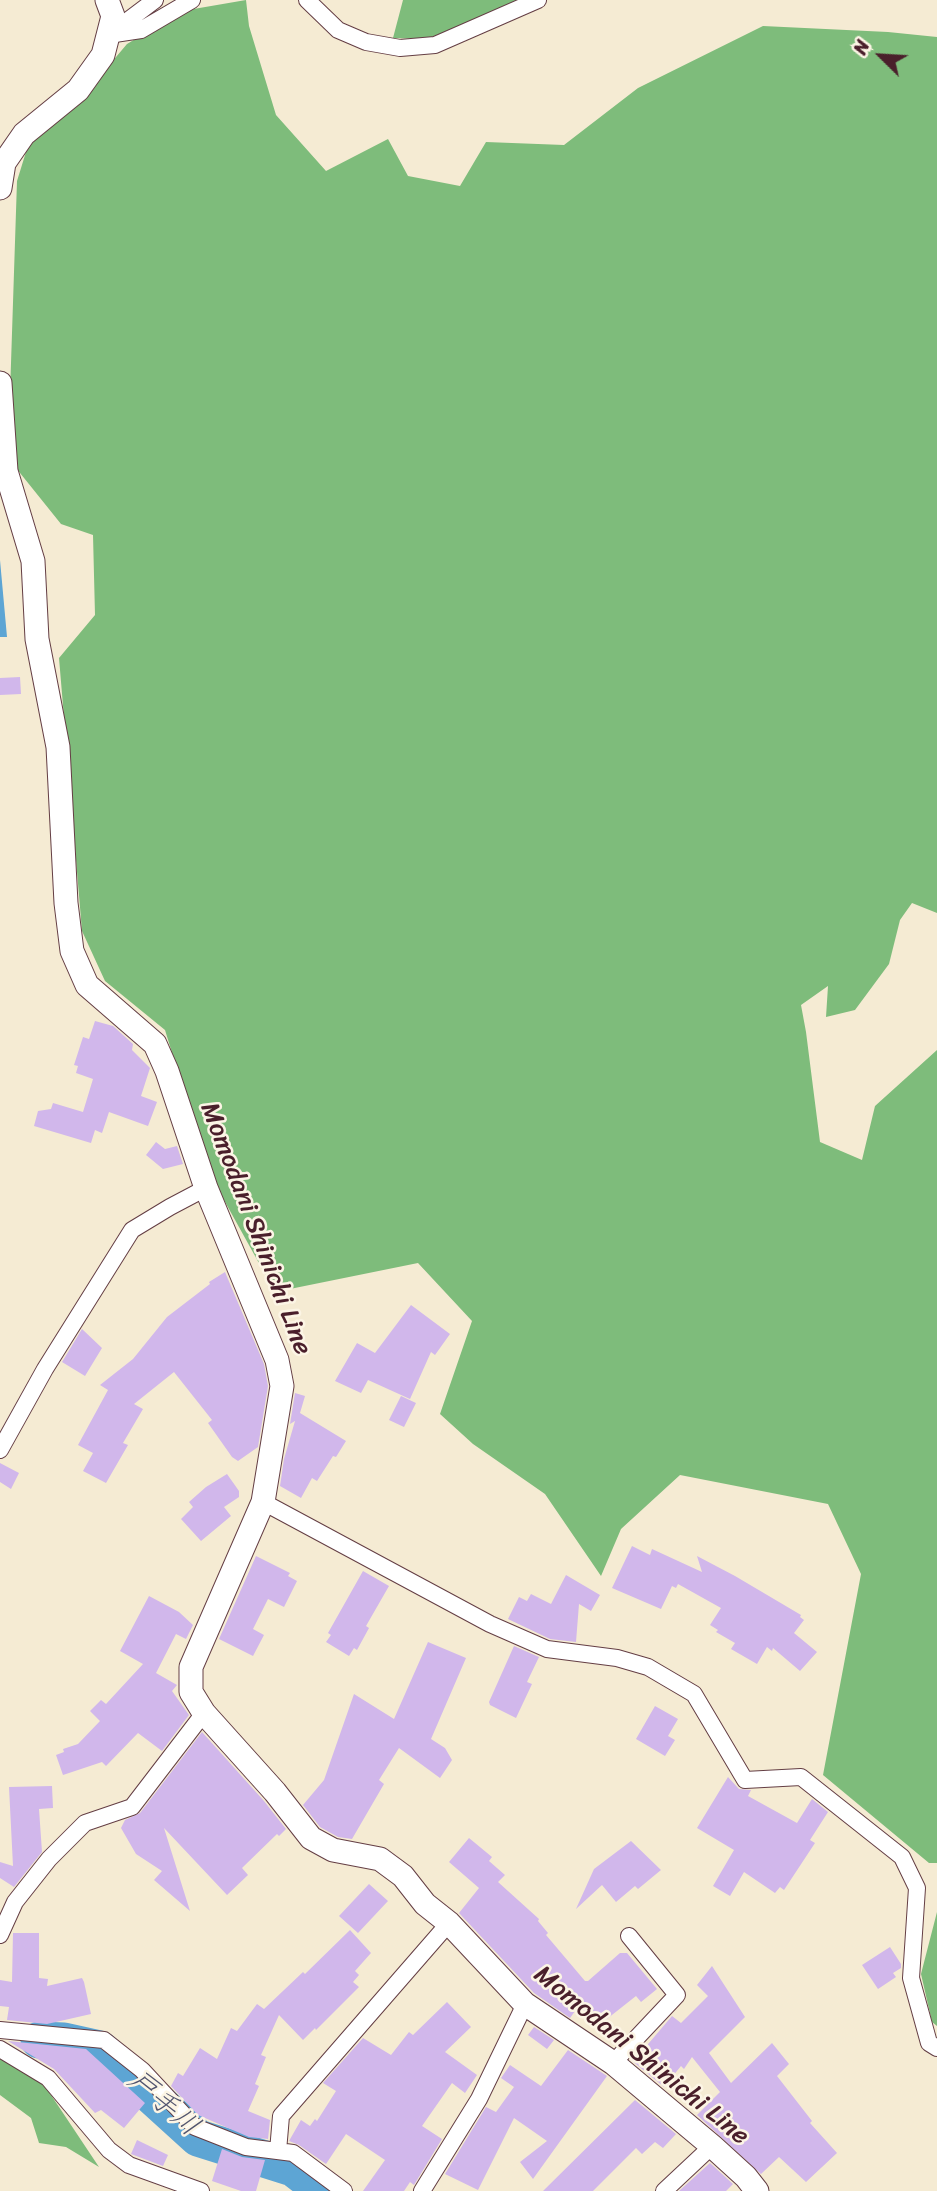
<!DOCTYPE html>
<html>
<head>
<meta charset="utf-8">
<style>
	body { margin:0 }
	#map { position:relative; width:937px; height:2191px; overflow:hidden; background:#f5ebd3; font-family:Sriracha,sans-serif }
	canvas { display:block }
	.north { position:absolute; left:846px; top:21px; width:70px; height:70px; -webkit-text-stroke:5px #fcf5e5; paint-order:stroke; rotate:294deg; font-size:19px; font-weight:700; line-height:28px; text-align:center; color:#4a1f2b }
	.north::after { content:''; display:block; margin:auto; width:24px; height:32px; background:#4a1f2b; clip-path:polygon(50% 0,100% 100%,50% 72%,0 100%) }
</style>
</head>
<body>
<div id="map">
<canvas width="937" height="2191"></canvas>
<div class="north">N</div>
</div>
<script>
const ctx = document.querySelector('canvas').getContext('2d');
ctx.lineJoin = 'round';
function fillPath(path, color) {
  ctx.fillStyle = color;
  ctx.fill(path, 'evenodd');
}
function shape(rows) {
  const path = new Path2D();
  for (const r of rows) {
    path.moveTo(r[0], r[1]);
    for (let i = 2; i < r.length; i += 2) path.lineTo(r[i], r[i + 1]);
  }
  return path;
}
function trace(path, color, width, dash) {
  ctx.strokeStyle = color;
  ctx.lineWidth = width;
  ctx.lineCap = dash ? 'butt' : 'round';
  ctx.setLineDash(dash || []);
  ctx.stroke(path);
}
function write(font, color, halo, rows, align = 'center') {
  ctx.font = font + ' Sriracha,"Klee One",sans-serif';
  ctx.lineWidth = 5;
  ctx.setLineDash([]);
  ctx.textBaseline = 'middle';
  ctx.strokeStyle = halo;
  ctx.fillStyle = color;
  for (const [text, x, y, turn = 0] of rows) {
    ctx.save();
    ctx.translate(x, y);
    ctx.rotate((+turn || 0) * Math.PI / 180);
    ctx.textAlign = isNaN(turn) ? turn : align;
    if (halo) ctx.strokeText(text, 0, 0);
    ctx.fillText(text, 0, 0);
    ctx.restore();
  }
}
const forest = shape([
	[246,0,249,26,276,115,326,171,388,139,408,176,460,186,486,142,564,145,638,88,763,26,888,32,937,37,937,913,912,903,900,920,889,964,855,1010,826,1017,828,986,801,1005,806,1032,820,1142,862,1160,875,1106,937,1050,937,1863,929,1863,823,1775,861,1574,828,1504,680,1475,621,1529,601,1576,545,1494,473,1444,440,1414,472,1321,418,1263,275,1292,209,1173,165,1030,105,981,82,931,59,658,95,615,93,535,61,524,12,463,9,424,17,181,30,139,89,89,127,44,182,11],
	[403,0,521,0,427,39,393,38],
	[937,1912,937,2026,932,2022,921,1974],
	[0,2057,45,2086,99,2167,66,2147,39,2143,31,2118,0,2095]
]);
const water = shape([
	[0,560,7,637,0,637]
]);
const river = shape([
	[39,2040,64,2041,100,2049,198,2138,293,2168,323,2191]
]);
const building = shape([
	[20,677,21,694,0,695,0,678],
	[95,1021,113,1026,133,1044,132,1050,150,1068,141,1096,157,1102,148,1126,109,1112,102,1133,95,1130,91,1143,34,1126,38,1111,51,1109,53,1103,83,1112,93,1079,76,1073,78,1066,74,1065,83,1037,89,1039],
	[156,1142,165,1149,177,1146,183,1164,163,1169,146,1155],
	[225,1272,264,1364,268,1386,258,1447,238,1461,232,1457,208,1423,212,1420,174,1372,134,1404,143,1409,123,1443,128,1445,106,1483,83,1471,93,1453,78,1445,108,1390,100,1385,133,1359,167,1317,210,1284,209,1282],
	[411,1305,450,1334,435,1355,431,1352,410,1399,368,1380,361,1393,335,1381,357,1343,375,1353],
	[82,1329,102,1348,85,1376,62,1362],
	[295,1393,305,1396,300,1413,346,1441,336,1457,333,1456,317,1481,312,1478,301,1498,280,1486,284,1459,295,1421,290,1424],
	[401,1396,416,1403,404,1427,389,1420],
	[0,1463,19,1473,11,1489,0,1482],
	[227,1474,239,1491,239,1497,224,1507,231,1516,201,1541,181,1519,193,1507,189,1502,206,1487],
	[632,1546,650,1555,652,1549,702,1572,697,1556,735,1576,801,1615,800,1617,804,1620,794,1633,817,1652,800,1671,773,1648,772,1651,767,1647,757,1664,731,1649,735,1643,716,1632,718,1630,710,1625,721,1608,678,1584,676,1588,672,1586,661,1609,612,1588],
	[256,1556,290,1573,288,1576,297,1581,284,1607,268,1599,253,1629,264,1635,253,1656,219,1639],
	[363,1571,389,1586,366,1626,369,1628,357,1650,354,1648,349,1656,326,1642,331,1635,328,1633],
	[566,1575,600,1595,591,1611,579,1604,576,1642,550,1639,508,1619,519,1597,527,1601,531,1594,551,1604],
	[149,1596,179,1612,193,1625,186,1639,176,1634,156,1673,177,1685,172,1691,189,1715,162,1751,138,1733,106,1766,102,1762,63,1775,56,1755,64,1752,63,1749,78,1744,100,1721,90,1711,101,1700,106,1704,143,1664,120,1651],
	[428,1642,466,1658,431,1739,445,1748,452,1760,440,1778,399,1748,379,1780,384,1784,352,1839,338,1837,320,1827,303,1805,324,1780,354,1694,394,1719],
	[514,1646,539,1657,527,1682,532,1684,516,1718,490,1705,489,1702],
	[655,1706,678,1719,668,1736,675,1740,665,1756,636,1739],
	[202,1732,264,1801,286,1829,279,1836,277,1834,242,1868,248,1875,227,1895,164,1828,190,1911,154,1880,162,1871,136,1854,121,1828,125,1820,140,1813],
	[728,1777,739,1789,751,1790,748,1796,797,1823,812,1799,828,1812,810,1840,815,1843,784,1890,780,1887,775,1893,744,1872,730,1896,713,1886,734,1850,697,1828],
	[52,1786,53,1808,39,1809,42,1852,14,1887,0,1878,0,1862,13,1866,9,1787],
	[469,1838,492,1857,489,1861,505,1875,498,1882,539,1919,538,1921,548,1933,546,1935,585,1981,588,1981,620,1953,627,1953,657,1989,641,2002,636,1996,598,2026,594,2021,592,2023,578,2007,570,2018,534,1993,459,1913,479,1888,449,1862],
	[631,1841,661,1870,638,1889,635,1886,616,1902,602,1885,576,1909,594,1869],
	[369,1884,388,1901,358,1933,339,1916],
	[350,1930,371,1953,355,1971,359,1975,353,1982,359,1987,316,2030,315,2028,303,2040,279,2015,261,2055,266,2057,255,2084,259,2086,248,2111,270,2120,268,2139,249,2137,198,2115,171,2086,178,2073,183,2076,200,2048,217,2059,231,2028,237,2031,257,2004,264,2009,303,1972,305,1974],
	[13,1933,39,1933,39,1978,48,1979,47,1986,82,1978,84,1982,91,2014,47,2024,7,2020,9,2007,0,2006,0,1980,12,1982],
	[890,1947,901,1964,901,1968,893,1973,896,1977,878,1989,862,1965],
	[712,1966,745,2017,709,2053,731,2083,772,2043,789,2064,777,2076,812,2121,810,2123,837,2153,806,2182,779,2157,761,2174,697,2115,720,2092,692,2057,684,2069,681,2066,664,2087,631,2060,641,2049,643,2050,672,2016,681,2023,708,1996,697,1985],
	[447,2002,471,2027,445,2052,477,2075,465,2093,452,2083,422,2126,442,2139,414,2185,410,2182,404,2191,363,2191,385,2160,346,2134,326,2164,299,2145,289,2141,301,2120,310,2126,315,2119,317,2121,336,2091,323,2083,363,2038,391,2055,409,2032,413,2035],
	[534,2027,554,2040,547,2049,528,2035],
	[8,2041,86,2049,145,2103,124,2128,101,2110,95,2113,54,2069],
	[568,2050,607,2076,533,2179,520,2162,547,2141,514,2118,478,2190,445,2174,486,2107,496,2112,514,2087,501,2078,510,2065,541,2086],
	[635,2100,676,2134,663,2148,655,2142,642,2154,636,2148,593,2191,543,2191],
	[137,2140,168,2155,163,2166,131,2154],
	[222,2149,242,2157,265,2160,256,2191,241,2191,212,2181],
	[710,2163,733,2184,726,2191,679,2191]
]);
const street = shape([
	[307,0,338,30,366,42,400,48,435,45,538,0],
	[110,34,155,0],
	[108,35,141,30,192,0],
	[0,1450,45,1369,132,1230,170,1207,206,1188],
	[263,1502,490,1624,547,1649,617,1658,648,1667,694,1694,745,1780,801,1777,902,1857,917,1888,911,1978,929,2043,937,2048],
	[0,1935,15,1902,49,1859,85,1823,132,1807,204,1713],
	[0,2030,104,2040,142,2070,195,2127,246,2147,293,2153,344,2191],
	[0,2049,48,2078,109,2150,129,2165,201,2191],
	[613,2063,677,1995,629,1936],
	[278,2151,281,2116,449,1923],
	[422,2191,479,2099,525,2004],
	[664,2191,712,2146]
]);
const secondary = shape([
	[0,188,4,163,24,134,78,90,103,55,113,16,107,0],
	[0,383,6,471,33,561,37,639,58,747,66,903,72,951,87,985,155,1044,167,1071,206,1188,277,1360,282,1386,263,1502,191,1667,191,1692,204,1713,275,1792,311,1838,333,1850,380,1859,403,1876,425,1904,449,1923,525,2004,613,2063,712,2146,746,2177,757,2191]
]);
const streetNames = [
	["Momodani Shinichi Line",255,1229,69],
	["Momodani Shinichi Line",641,2056,39]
];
const waterNames = [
	["戸手川",163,2104,41]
];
fillPath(forest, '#7ebc7b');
fillPath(water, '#5da5d4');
trace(river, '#5da5d4', 37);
fillPath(building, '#d1b7eb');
trace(street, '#643e44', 18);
trace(secondary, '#643e44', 25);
trace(street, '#fff', 16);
trace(secondary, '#fff', 23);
write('26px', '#4a1f2b', '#fcf5e5', streetNames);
write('italic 28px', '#52556f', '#fcf5e5', waterNames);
</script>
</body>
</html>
